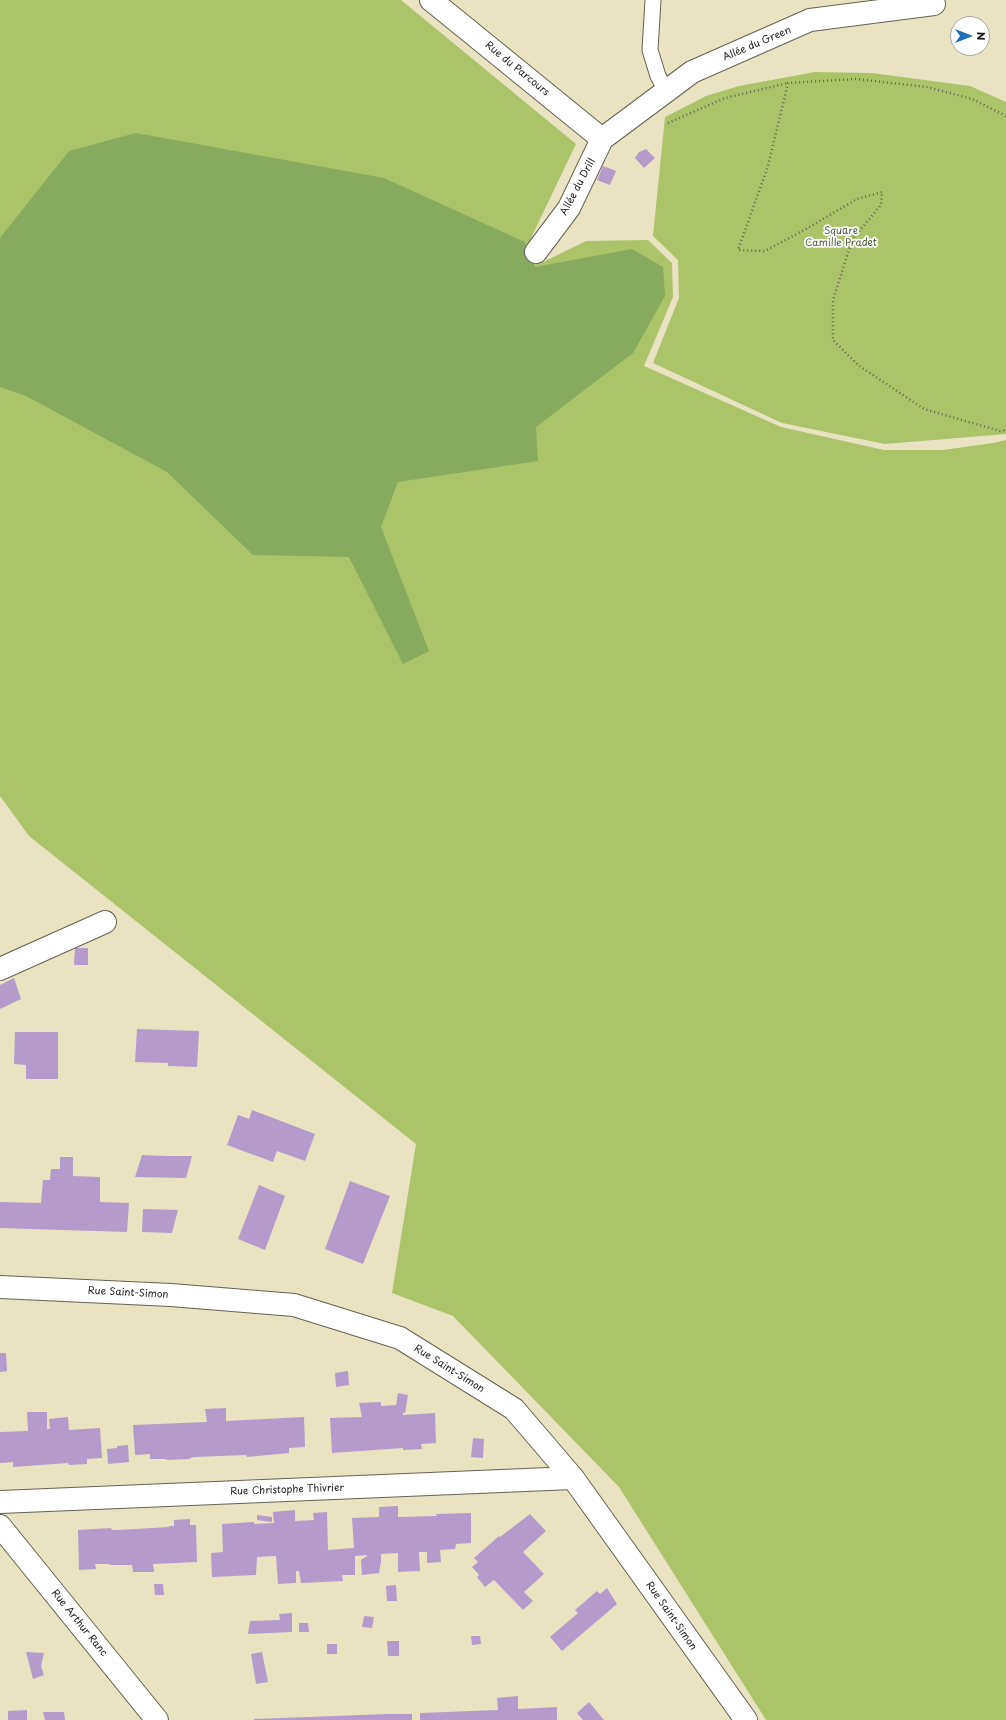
<!DOCTYPE html>
<html>
<head>
<meta charset="utf-8">
<style>
	body { margin:0 }
	#map { position:relative; width:1006px; height:1720px; overflow:hidden; background:#e9e3c2; font-family:"Playpen Sans",sans-serif }
	canvas { display:block }
	.north { position:absolute; left:950px; top:16px; width:40px; height:40px; box-sizing:border-box; background:#fff; border:1px solid #a4a4a4; border-radius:50%; rotate:90deg; font-size:11px; font-weight:700; line-height:16px; text-align:center; color:#1c1c1c }
	.north::after { content:''; display:block; margin:auto; width:14px; height:18px; background:#1f6fb2; clip-path:polygon(50% 0,100% 100%,50% 72%,0 100%) }
</style>
</head>
<body>
<div id="map">
<canvas width="1006" height="1720"></canvas>
<div class="north">N</div>
</div>
<script>
const ctx = document.querySelector('canvas').getContext('2d');
ctx.lineJoin = 'round';
function fillPath(path, color) {
  ctx.fillStyle = color;
  ctx.fill(path, 'evenodd');
}
function shape(rows) {
  const path = new Path2D();
  for (const r of rows) {
    path.moveTo(r[0], r[1]);
    for (let i = 2; i < r.length; i += 2) path.lineTo(r[i], r[i + 1]);
  }
  return path;
}
function trace(path, color, width, dash) {
  ctx.strokeStyle = color;
  ctx.lineWidth = width;
  ctx.lineCap = dash ? 'butt' : 'round';
  ctx.setLineDash(dash || []);
  ctx.stroke(path);
}
function write(font, color, halo, rows, align = 'center') {
  ctx.font = font + ' "Playpen Sans",sans-serif';
  ctx.lineWidth = 3.5;
  ctx.setLineDash([]);
  ctx.textBaseline = 'middle';
  ctx.strokeStyle = halo;
  ctx.fillStyle = color;
  for (const [text, x, y, turn = 0] of rows) {
    ctx.save();
    ctx.translate(x, y);
    ctx.rotate((+turn || 0) * Math.PI / 180);
    ctx.textAlign = isNaN(turn) ? turn : align;
    if (halo) ctx.strokeText(text, 0, 0);
    ctx.fillText(text, 0, 0);
    ctx.restore();
  }
}
const green = shape([
	[0,0,401,0,576,144,531,238,543,262,586,241,648,240,672,263,673,297,644,366,781,427,884,450,943,450,993,443,1006,440,1006,1720,766,1720,619,1487,453,1316,392,1293,416,1144,29,836,0,796],
	[815,72,872,73,970,86,1006,102,1006,434,885,444,782,423,653,363,679,298,678,260,653,236,665,117,706,96,739,86]
]);
const forest = shape([
	[136,133,384,178,525,242,535,267,632,249,663,267,665,296,633,353,536,427,538,461,398,482,381,527,429,651,403,664,349,557,253,555,167,472,26,396,0,387,0,238,69,151]
]);
const building = shape([
	[646,149,655,158,644,168,635,158,639,152],
	[603,166,616,171,610,185,597,180],
	[75,948,88,948,88,965,74,965],
	[14,978,21,999,0,1009,0,985],
	[137,1029,199,1031,197,1067,168,1066,168,1063,135,1062],
	[15,1032,58,1032,58,1079,26,1079,26,1065,14,1064],
	[252,1110,315,1134,305,1161,277,1151,273,1162,227,1145,238,1115,249,1119],
	[142,1155,167,1156,192,1156,186,1178,135,1177],
	[60,1157,73,1157,73,1176,100,1177,100,1202,129,1203,127,1232,0,1228,0,1202,41,1203,43,1180,50,1180,51,1169,60,1169],
	[350,1181,390,1196,363,1264,325,1249],
	[259,1185,285,1196,265,1250,238,1239],
	[143,1209,178,1210,172,1233,142,1232],
	[0,1353,6,1353,7,1371,0,1372],
	[348,1371,349,1385,336,1387,335,1373],
	[398,1393,408,1395,405,1413,403,1413,403,1415,435,1413,436,1443,421,1444,422,1449,403,1450,403,1448,332,1453,330,1418,362,1417,359,1403,381,1402,381,1406,396,1405],
	[226,1408,226,1421,304,1417,305,1447,289,1448,289,1453,247,1457,246,1455,194,1457,190,1458,190,1459,167,1460,166,1459,150,1459,150,1454,135,1455,133,1425,207,1422,205,1409],
	[27,1412,47,1412,47,1429,50,1429,49,1419,68,1417,69,1430,100,1428,102,1458,87,1459,87,1464,69,1465,68,1463,13,1467,13,1462,0,1463,0,1432,28,1431],
	[473,1438,484,1439,483,1458,471,1457],
	[128,1445,129,1462,108,1464,107,1449,117,1448,117,1446],
	[398,1506,398,1517,437,1516,436,1514,471,1513,471,1543,456,1544,455,1549,440,1550,441,1562,427,1563,427,1552,419,1552,420,1571,398,1572,398,1553,381,1554,381,1562,379,1573,362,1575,361,1560,367,1556,367,1555,355,1556,355,1575,342,1575,343,1581,301,1583,299,1571,296,1571,296,1583,278,1584,276,1556,257,1557,256,1575,212,1577,211,1553,223,1552,222,1524,254,1522,254,1524,274,1523,273,1512,295,1510,295,1521,314,1520,313,1513,327,1512,328,1550,354,1548,352,1518,379,1517,379,1507],
	[530,1514,546,1531,523,1552,544,1574,524,1592,533,1601,523,1610,494,1580,485,1587,477,1577,479,1575,472,1567,478,1562,474,1558,499,1536,500,1537],
	[257,1515,272,1517,272,1522,257,1520],
	[190,1519,190,1525,196,1525,197,1562,153,1564,154,1572,133,1572,132,1565,110,1565,110,1564,95,1564,96,1569,79,1570,78,1530,111,1528,112,1530,118,1530,169,1527,169,1526,174,1526,174,1520],
	[154,1584,163,1584,164,1595,155,1595],
	[396,1585,397,1601,387,1601,386,1586],
	[607,1588,617,1604,562,1651,550,1637,578,1613,575,1610,597,1591,600,1594],
	[292,1613,292,1632,248,1634,250,1621,280,1620,279,1614],
	[364,1616,374,1617,372,1628,362,1627],
	[299,1623,308,1623,309,1632,299,1632],
	[471,1636,480,1636,481,1644,472,1645],
	[387,1641,399,1641,399,1656,388,1656],
	[327,1644,337,1644,337,1654,327,1654],
	[26,1652,44,1653,41,1666,44,1675,33,1679],
	[262,1652,268,1682,256,1684,251,1654],
	[518,1696,518,1709,557,1707,557,1720,420,1720,420,1713,498,1710,497,1698],
	[589,1702,604,1720,583,1720,577,1713],
	[27,1710,27,1720,8,1720,8,1711],
	[43,1712,64,1712,65,1720,45,1720],
	[388,1714,412,1714,412,1720,254,1720,254,1719]
]);
const path = shape([
	[1006,116,972,99,927,87,856,79,788,83,768,166,738,250,765,251,806,229,857,199,882,192,881,205,852,240,833,300,833,340,858,365,924,409,1000,431,1006,430],
	[668,123,725,98,788,83]
]);
const service = shape([
	[653,0,650,50,658,76,666,91]
]);
const minor = shape([
	[431,0,602,139],
	[602,139,692,72,810,20,934,4],
	[536,252,569,208,602,139],
	[0,969,105,922],
	[0,1502,573,1478],
	[0,1526,157,1720]
]);
const tertiary = shape([
	[0,1287,171,1295,294,1305,400,1338,514,1409,573,1478,746,1720]
]);
const streetNames = [
	["Allée du Green",757,44,-23],
	["Rue du Parcours",517,69,39],
	["Allée du Drill",578,187,-62],
	["Rue Saint-Simon",128,1293,3],
	["Rue Saint-Simon",449,1369,32],
	["Rue Christophe Thivrier",287,1490,-2],
	["Rue Saint-Simon",671,1616,55],
	["Rue Arthur Ranc",79,1623,51]
];
const parkNames = [
	["Square",841,231],
	["Camille Pradet",841,243]
];
fillPath(green, '#abc46a');
fillPath(forest, '#88aa5e');
fillPath(building, '#b49bcc');
trace(service, '#646256', 17);
trace(minor, '#646256', 24);
trace(tertiary, '#646256', 24);
trace(path, '#646256', 2.5, [1, 3]);
trace(service, '#fff', 15);
trace(minor, '#fff', 22);
trace(tertiary, '#fff', 22);
write('10px', '#1c1c1c', '#fff', streetNames);
write('10px', '#555f3b', '#fff', parkNames);
</script>
</body>
</html>
